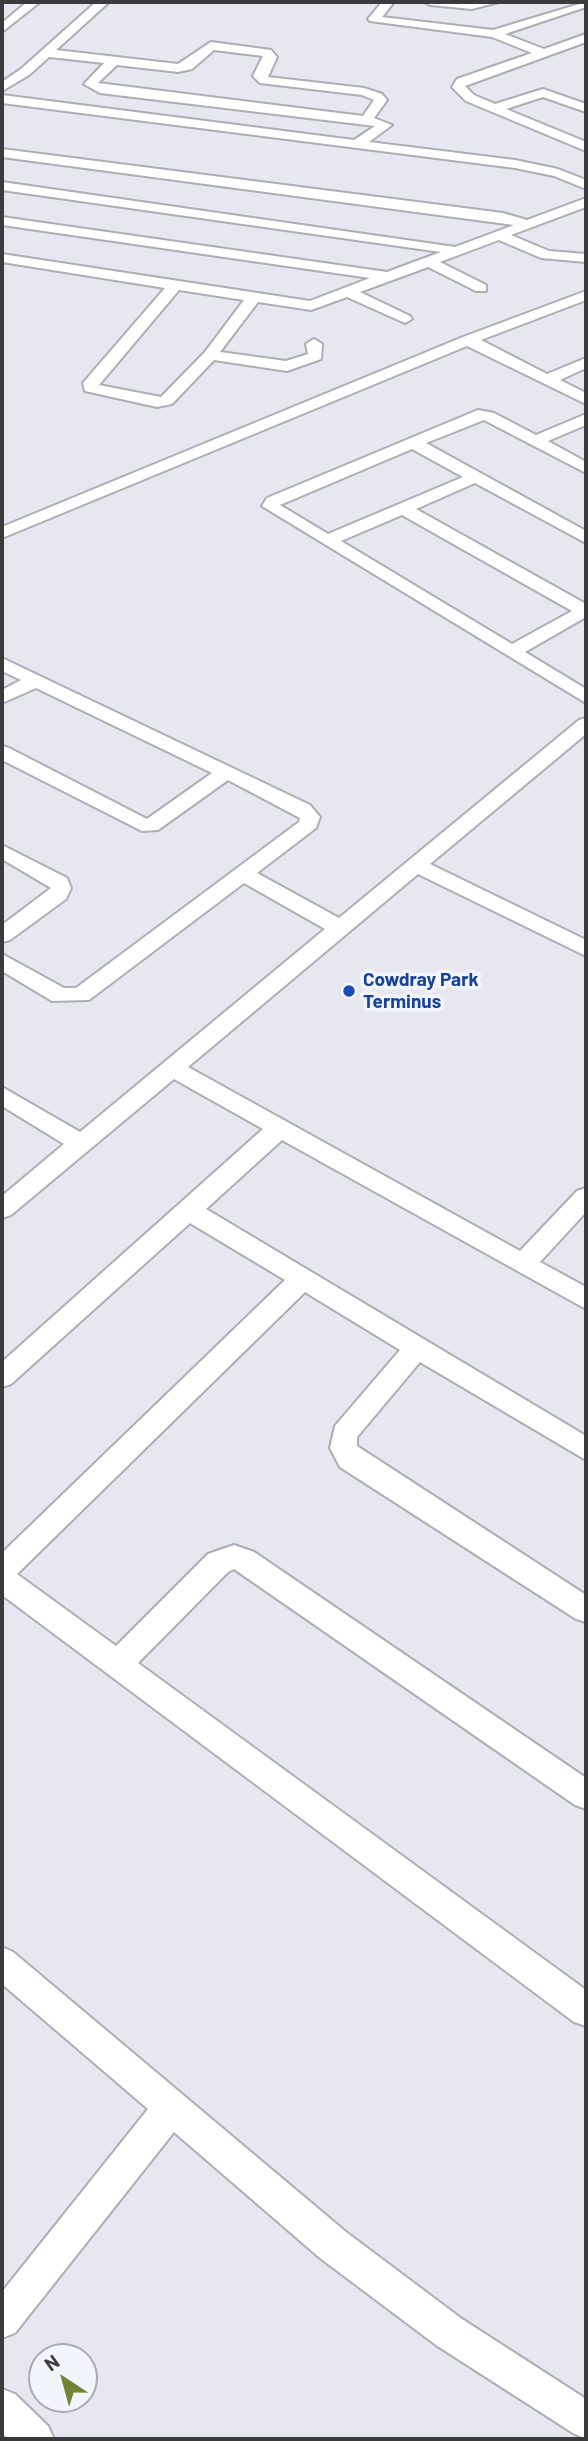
<!DOCTYPE html>
<html>
<head>
<meta charset="utf-8">
<style>
	body { margin:0 }
	#map { position:relative; width:588px; height:2441px; overflow:hidden; background:#e6e7ef; font-family:Barlow,sans-serif }
	canvas { display:block }
	.frame { position:absolute; inset:0; border:4px solid #3b3b3e; pointer-events:none }
	.north { position:absolute; left:28px; top:2343px; width:70px; height:70px; box-sizing:border-box; background:#f3f5fd; border:2px solid #a9abb1; border-radius:50%; rotate:324deg; font-size:19px; font-weight:700; line-height:28px; text-align:center; color:#3b3b3e }
	.north::after { content:''; display:block; margin:auto; width:24px; height:32px; background:#728535; clip-path:polygon(50% 0,100% 100%,50% 72%,0 100%) }
</style>
</head>
<body>
<div id="map">
<canvas width="588" height="2441"></canvas>
<div class="frame"></div>
<div class="north">N</div>
</div>
<script>
const ctx = document.querySelector('canvas').getContext('2d');
ctx.lineJoin = 'round';
function shape(rows) {
  const path = new Path2D();
  for (const r of rows) {
    path.moveTo(r[0], r[1]);
    for (let i = 2; i < r.length; i += 2) path.lineTo(r[i], r[i + 1]);
  }
  return path;
}
function trace(path, color, width, dash) {
  ctx.strokeStyle = color;
  ctx.lineWidth = width;
  ctx.lineCap = dash ? 'butt' : 'round';
  ctx.setLineDash(dash || []);
  ctx.stroke(path);
}
function fillPath(path, color) {
  ctx.fillStyle = color;
  ctx.fill(path, 'evenodd');
}
function write(font, color, halo, rows, align = 'center') {
  ctx.font = font + ' Barlow,sans-serif';
  ctx.lineWidth = 7;
  ctx.setLineDash([]);
  ctx.textBaseline = 'middle';
  ctx.strokeStyle = halo;
  ctx.fillStyle = color;
  for (const [text, x, y, turn = 0] of rows) {
    ctx.save();
    ctx.translate(x, y);
    ctx.rotate((+turn || 0) * Math.PI / 180);
    ctx.textAlign = isNaN(turn) ? turn : align;
    if (halo) ctx.strokeText(text, 0, 0);
    ctx.fillText(text, 0, 0);
    ctx.restore();
  }
}
const minor = shape([
	[27,2,40,2,2,32,2,23,27,2],
	[96,2,109,2,56,50,178,64,211,42,271,50,277,57,268,77,364,88,382,94,387,100,374,118,392,125,369,142,515,160,558,169,586,180,586,189,554,176,515,168,2,103,2,95,354,140,375,126,100,93,84,84,104,63,49,57,29,75,2,91,2,82,21,69,96,2],
	[214,50,263,56,253,76,260,83,362,95,374,100,363,116,98,83,117,65,178,72,192,69,214,50],
	[382,2,394,2,382,17,493,30,586,2,586,7,505,34,544,49,586,34,586,42,465,86,474,95,495,104,543,89,586,104,586,112,543,97,506,109,586,142,586,151,466,101,452,87,457,79,532,53,492,37,370,21,368,19,382,2],
	[424,2,472,3,499,2,472,9,430,5,424,2],
	[2,149,503,213,527,220,586,198,586,207,511,235,549,251,586,254,586,262,541,258,499,240,440,262,486,285,486,291,476,291,428,267,360,292,410,316,412,319,405,323,347,297,311,310,258,302,220,352,286,361,308,354,306,344,314,339,322,344,321,359,287,371,214,360,172,404,157,407,85,391,83,383,165,288,2,262,2,254,310,301,370,278,2,225,2,217,387,272,441,252,2,190,2,182,455,247,514,225,2,157,2,149],
	[179,290,244,300,205,352,161,397,99,385,179,290],
	[586,291,586,300,481,340,547,374,586,358,586,368,560,380,586,393,586,404,467,346,2,538,2,527,463,337,586,291],
	[478,410,494,413,536,435,586,414,586,425,548,441,586,462,586,473,484,420,426,443,586,531,586,543,475,483,416,509,586,604,586,617,525,652,586,689,586,703,262,506,267,498,478,410],
	[412,449,463,477,328,534,280,505,412,449],
	[402,515,572,611,512,644,341,541,402,515],
	[2,658,310,805,320,817,316,828,257,873,339,918,579,720,586,718,586,734,430,864,586,940,586,956,418,874,188,1067,520,1251,577,1191,586,1188,586,1212,540,1262,586,1287,586,1309,282,1140,206,1209,586,1436,586,1460,420,1362,357,1437,357,1446,586,1595,586,1622,576,1619,340,1467,330,1448,335,1426,400,1350,305,1292,17,1574,116,1646,208,1554,234,1545,254,1552,586,1778,586,1809,575,1805,234,1569,228,1572,138,1663,586,1990,586,2026,574,2022,2,1595,2,1553,285,1280,190,1223,11,1384,2,1387,2,1362,263,1129,174,1079,11,1215,2,1218,2,1196,64,1144,2,1106,2,1087,80,1132,325,929,244,883,89,1000,52,1001,2,971,2,954,64,988,76,988,299,822,300,818,228,780,158,830,142,831,2,760,2,746,9,748,147,819,212,773,36,688,2,703,2,690,21,680,2,671,2,658],
	[2,845,67,878,71,888,66,899,10,940,2,942,2,925,51,888,2,859,2,845],
	[2,1947,13,1952,346,2232,462,2319,586,2399,586,2439,573,2433,436,2345,320,2258,174,2132,15,2333,2,2338,2,2292,148,2109,2,1984,2,1947],
	[2,2389,15,2394,48,2426,54,2439,8,2439,2,2433,2,2389]
]);
const markers = [
	[349,991,7,"#1a4fb4"]
];
const transitNames = [
	["Cowdray Park",363,980],
	["Terminus",363,1002]
];
trace(minor, '#adaeb5', 4);
fillPath(minor, '#fff');
for (const [x, y, r, color] of markers) {
  const dot = new Path2D();
  dot.arc(x, y, r, 0, 2 * Math.PI);
  ctx.fillStyle = color;
  ctx.fill(dot);
  trace(dot, '#f3f5fd', 2.5);
}
write('bold 19px', '#164399', '#f3f5fd', transitNames, 'left');
</script>
</body>
</html>
